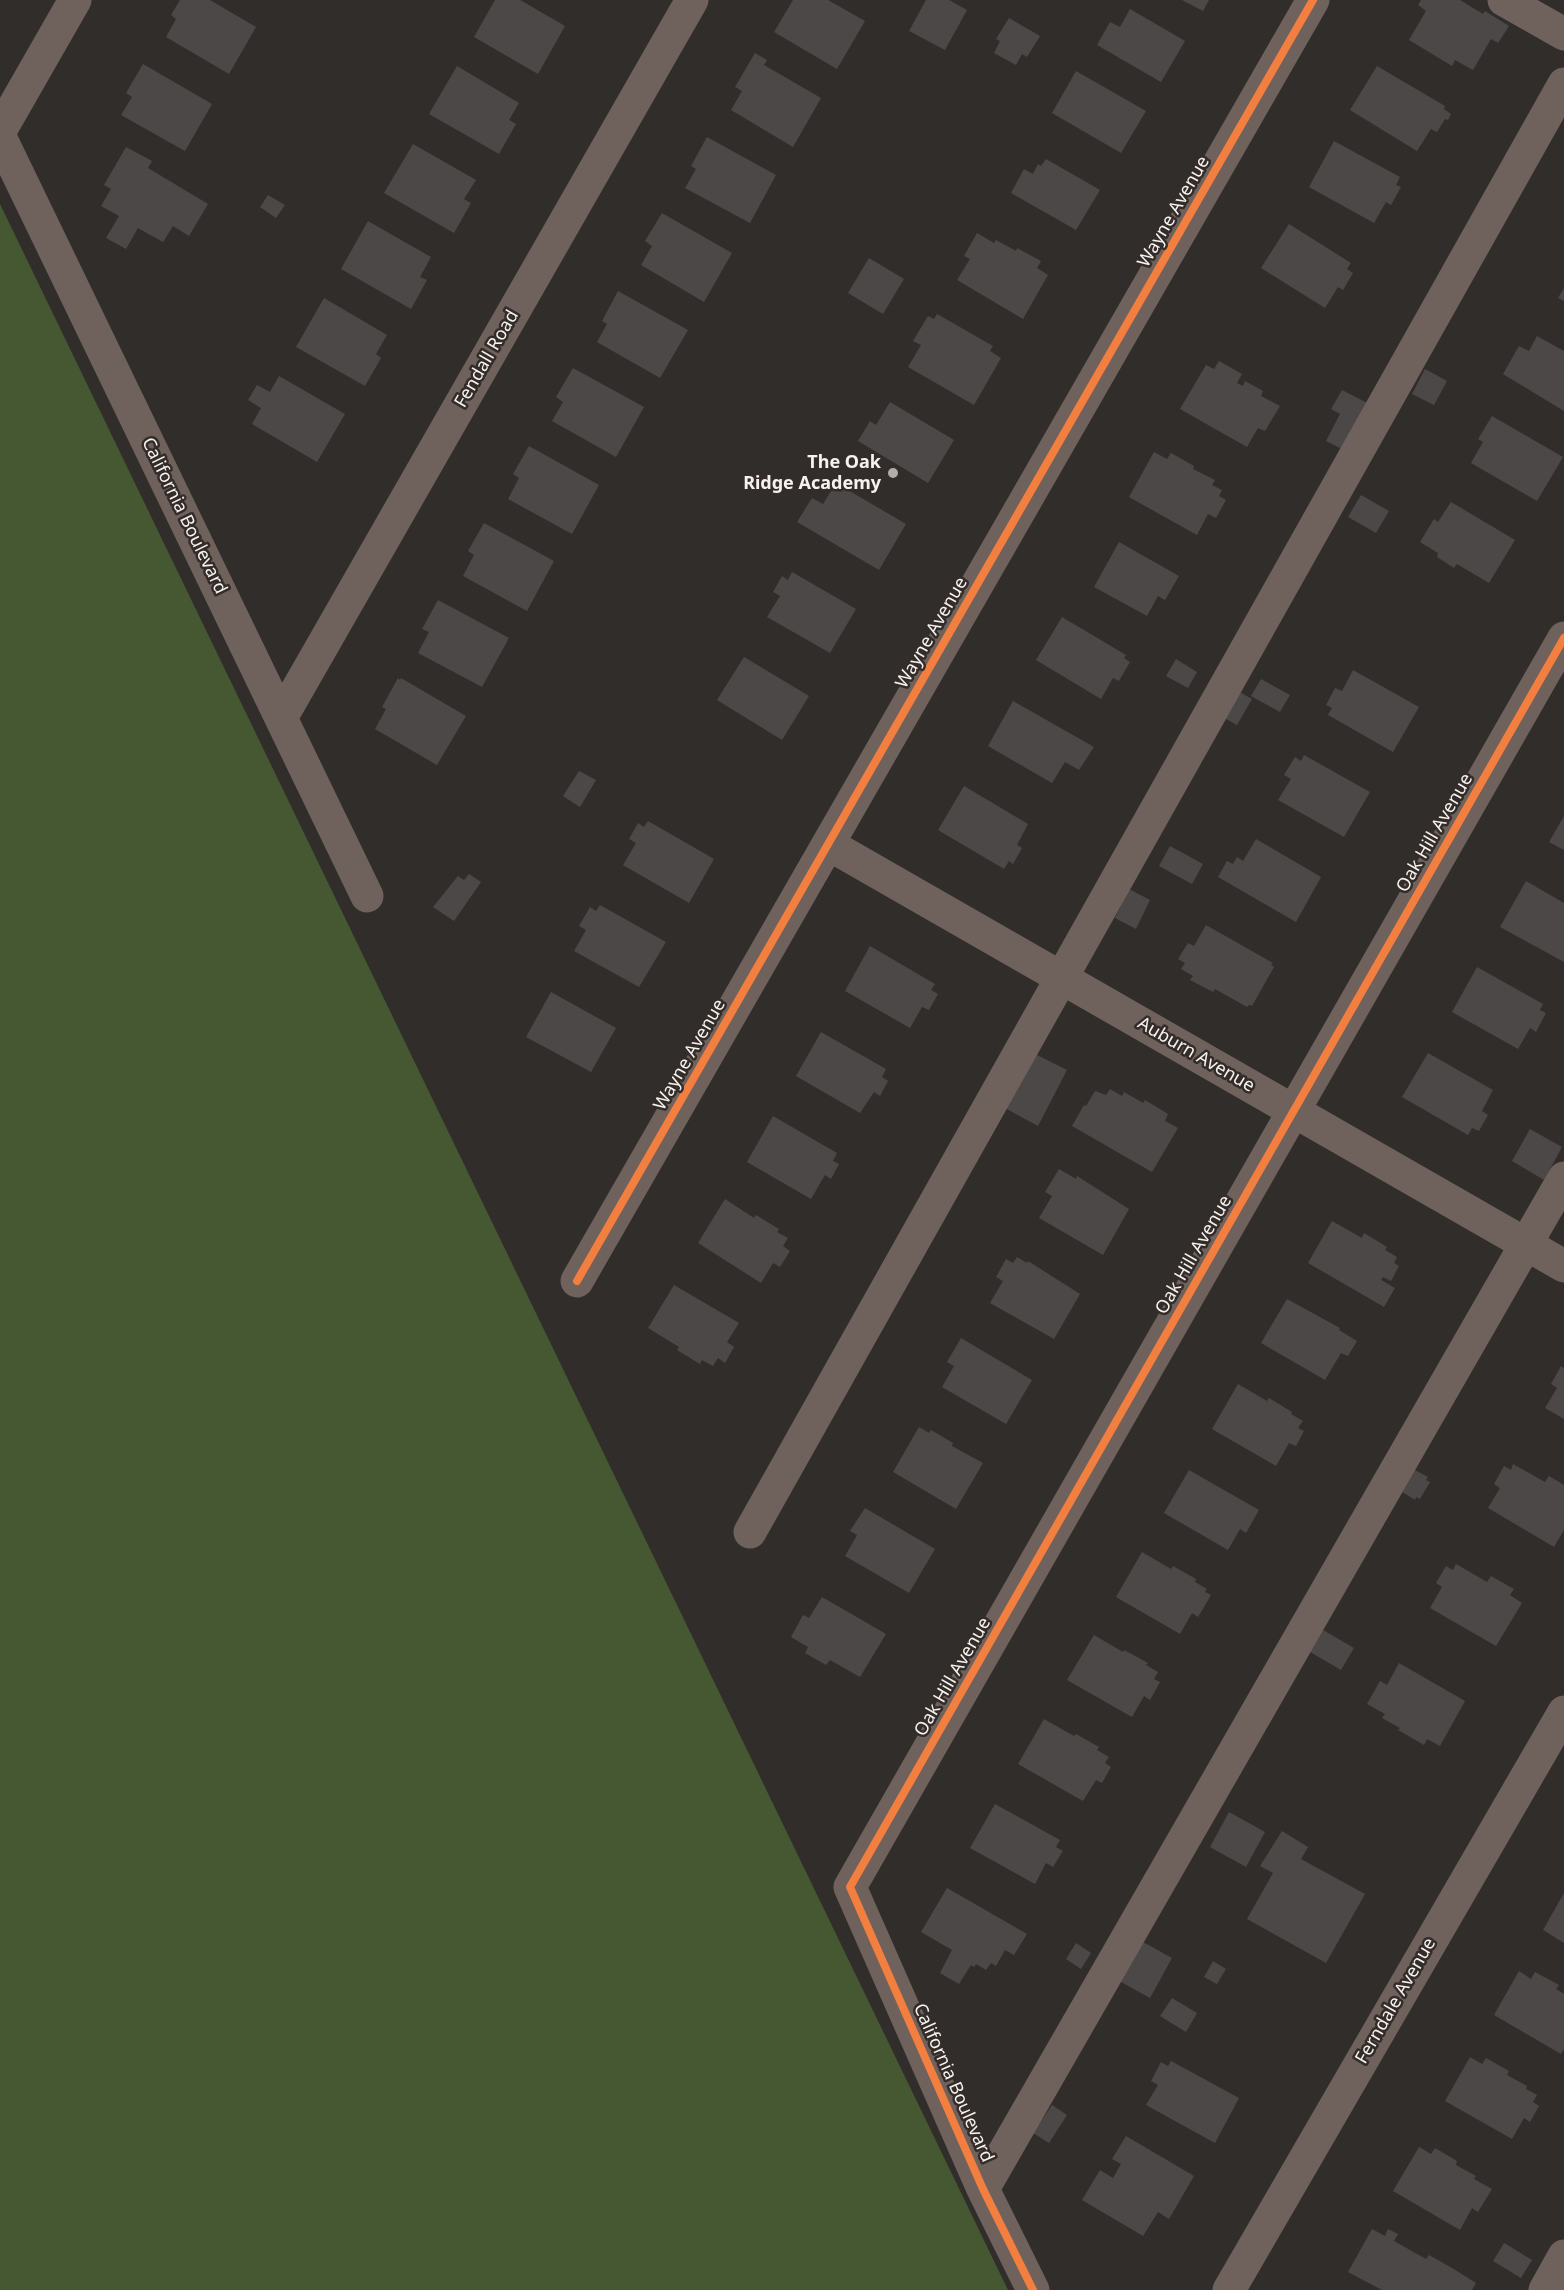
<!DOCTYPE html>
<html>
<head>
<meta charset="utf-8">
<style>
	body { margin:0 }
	canvas { display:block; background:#312d2b }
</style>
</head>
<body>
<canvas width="1564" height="2290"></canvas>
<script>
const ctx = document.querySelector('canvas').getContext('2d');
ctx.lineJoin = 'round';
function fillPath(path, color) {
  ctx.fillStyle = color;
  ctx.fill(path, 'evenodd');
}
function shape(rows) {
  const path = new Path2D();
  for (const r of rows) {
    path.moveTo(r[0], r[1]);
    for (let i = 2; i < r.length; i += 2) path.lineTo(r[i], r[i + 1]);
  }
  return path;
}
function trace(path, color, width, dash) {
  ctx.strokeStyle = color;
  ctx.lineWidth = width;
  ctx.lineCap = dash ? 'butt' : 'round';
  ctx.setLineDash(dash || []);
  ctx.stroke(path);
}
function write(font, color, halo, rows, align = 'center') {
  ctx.font = font + ' "Noto Sans",sans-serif';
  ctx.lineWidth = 5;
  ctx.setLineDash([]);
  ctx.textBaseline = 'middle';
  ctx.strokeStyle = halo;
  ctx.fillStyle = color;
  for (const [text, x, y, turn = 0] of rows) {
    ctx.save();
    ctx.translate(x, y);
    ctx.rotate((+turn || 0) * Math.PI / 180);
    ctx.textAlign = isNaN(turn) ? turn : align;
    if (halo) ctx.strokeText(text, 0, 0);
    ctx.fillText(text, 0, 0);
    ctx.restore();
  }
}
const green = shape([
	[0,204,1008,2290,0,2290]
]);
const building = shape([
	[180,0,210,0,256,27,229,74,166,37,176,19,171,15],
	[495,0,520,0,565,26,538,74,474,37],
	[793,0,828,0,865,21,837,69,774,32],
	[926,0,949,0,967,10,945,50,909,31],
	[1182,0,1209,0,1203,11],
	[1421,0,1460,0,1483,14,1485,11,1509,26,1498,43,1491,39,1473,70,1455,60,1452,66,1409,40,1426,11,1418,5],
	[1130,9,1185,41,1161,82,1097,45,1110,22,1120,27],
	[1009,18,1040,36,1027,57,1022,54,1016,65,994,53,1000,41,996,39],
	[755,53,767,60,764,65,821,98,793,147,731,110,742,91,735,87],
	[143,64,212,104,185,151,121,115,132,97,126,93],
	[457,66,519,103,509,120,516,124,499,154,429,114],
	[1377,66,1445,106,1444,109,1451,114,1448,120,1445,119,1437,132,1431,129,1417,151,1350,110],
	[1076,71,1146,111,1121,153,1052,113],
	[707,137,776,175,750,223,685,188,696,169,691,166],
	[1334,141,1400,177,1396,185,1401,187,1391,205,1386,202,1374,223,1309,187],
	[413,144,476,180,464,199,471,203,454,233,384,193],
	[126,147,152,161,148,168,208,204,189,236,173,226,163,242,138,228,126,249,106,238,119,216,101,206,111,189,104,185],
	[1046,159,1100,190,1076,230,1011,193,1024,169,1033,174,1038,164,1041,166],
	[268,195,285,205,276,218,260,207],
	[662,213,732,253,704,302,641,265,652,246,645,241],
	[368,221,431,257,420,277,427,280,411,309,341,269],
	[1289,224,1351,263,1347,269,1353,273,1343,290,1338,287,1325,308,1261,268],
	[977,233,994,243,996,240,1016,251,1017,248,1041,261,1037,268,1048,275,1023,319,957,280,970,259,964,256],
	[869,258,904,279,883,314,848,293],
	[1564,288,1564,301,1558,298],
	[618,291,688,330,660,378,597,342,607,324,602,321],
	[324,298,387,335,376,354,381,358,365,386,296,347],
	[937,314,993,346,990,351,1001,358,974,405,908,367,921,345,913,341,928,316,934,319],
	[1537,336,1564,351,1564,411,1503,374,1519,346,1529,351],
	[1219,361,1242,374,1237,383,1243,386,1245,381,1263,391,1261,396,1280,406,1265,431,1258,428,1247,447,1180,409,1206,365,1214,369],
	[573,368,644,407,616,457,552,421,563,402,556,397],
	[1425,369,1447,381,1434,405,1412,394],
	[279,376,345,414,317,462,252,424,261,408,248,400,257,385,270,392],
	[1342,390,1373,406,1348,452,1326,441,1340,414,1331,409],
	[890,402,954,440,928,483,858,441,870,421,876,425],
	[1492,416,1563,457,1537,501,1471,463,1483,442,1478,439],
	[529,446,599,485,572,534,508,499,519,478,513,474],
	[1154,452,1167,459,1171,453,1194,466,1193,469,1215,480,1212,485,1222,490,1219,496,1226,500,1216,518,1208,514,1197,535,1129,497],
	[836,483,906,524,879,570,797,522,812,498,823,504],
	[1361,495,1389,511,1376,533,1348,517],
	[1451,502,1515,540,1489,583,1457,564,1454,568,1437,557,1438,553,1420,542,1434,519,1438,522],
	[484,523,554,561,527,611,463,576,474,555,468,551],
	[1119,542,1179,576,1165,600,1158,596,1147,616,1094,587],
	[792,572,856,609,830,653,767,617,780,596,773,592,782,576,788,580],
	[438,600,509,638,482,687,418,653,429,632,422,629],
	[1062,617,1126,655,1124,658,1130,662,1119,681,1113,678,1101,699,1036,660],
	[744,657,809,696,782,740,717,700],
	[1176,659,1197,672,1188,688,1166,676],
	[1353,670,1419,707,1393,752,1328,715,1332,708,1326,705,1335,688,1342,691],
	[398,678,400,680,401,678,466,716,437,765,375,729,386,709,382,707],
	[1261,679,1290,695,1280,712,1251,696],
	[1236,690,1252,699,1237,725,1221,716],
	[1013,701,1094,747,1079,770,1065,762,1052,783,988,746],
	[1304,755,1370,792,1344,837,1278,800,1291,779,1284,775,1295,757,1301,761],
	[579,771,596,780,580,807,563,796],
	[964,786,1028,824,1017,845,1022,848,1013,864,1009,861,1004,869,938,830],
	[1564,816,1564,850,1549,842],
	[648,821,714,859,689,903,623,865,636,843,629,839,638,823,644,827],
	[1256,839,1321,877,1296,922,1218,877,1227,861,1233,864,1237,857,1243,861],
	[1170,846,1203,864,1192,884,1159,866],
	[469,874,481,882,454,921,433,907,458,876,464,880],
	[1526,881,1564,903,1564,962,1500,927],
	[1129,889,1150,900,1136,929,1115,918],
	[600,905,666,942,639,987,574,951,586,930,579,926,590,907,596,911],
	[1206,925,1273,963,1271,965,1274,967,1252,1006,1249,1005,1247,1007,1215,989,1213,992,1190,980,1193,976,1181,969,1185,963,1178,959,1188,943,1194,946],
	[870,946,935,984,931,990,938,994,929,1010,922,1007,910,1028,845,991],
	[1477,967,1543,1004,1540,1010,1546,1013,1536,1032,1530,1028,1518,1049,1452,1012],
	[551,992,616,1028,591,1072,526,1037],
	[821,1032,886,1069,882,1077,888,1081,880,1096,874,1092,860,1113,796,1076],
	[1031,1052,1067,1070,1038,1126,1003,1107],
	[1428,1053,1493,1090,1482,1111,1488,1115,1479,1131,1472,1128,1468,1135,1402,1097],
	[1110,1089,1122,1096,1124,1092,1143,1103,1145,1100,1168,1114,1165,1121,1178,1128,1152,1172,1072,1126,1084,1105,1086,1106,1095,1091,1106,1095],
	[773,1116,837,1153,833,1161,839,1164,831,1179,825,1175,811,1199,747,1162],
	[1530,1129,1562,1147,1544,1180,1512,1161],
	[1059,1169,1076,1179,1077,1176,1129,1209,1103,1255,1039,1218,1052,1196,1045,1192],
	[725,1199,754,1218,756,1215,779,1229,777,1232,788,1238,783,1246,790,1251,780,1267,773,1263,761,1283,698,1243],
	[1332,1221,1362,1238,1364,1233,1387,1247,1385,1250,1397,1257,1394,1263,1399,1266,1391,1281,1383,1277,1381,1280,1395,1288,1384,1307,1308,1263],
	[1017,1257,1027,1263,1028,1261,1080,1294,1054,1339,990,1303,1003,1281,996,1277,1006,1259,1013,1263],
	[674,1285,739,1323,727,1342,734,1347,725,1363,718,1358,713,1366,702,1360,700,1364,677,1350,679,1347,648,1328],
	[1287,1299,1340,1328,1339,1330,1357,1341,1348,1356,1341,1353,1325,1380,1261,1343],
	[961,1338,1032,1380,1006,1424,942,1387,954,1366,947,1362],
	[1561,1366,1564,1368,1564,1419,1545,1408,1557,1388,1551,1384],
	[1238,1384,1267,1401,1269,1398,1292,1412,1291,1414,1303,1421,1298,1428,1304,1431,1296,1446,1289,1443,1276,1466,1212,1429],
	[919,1427,929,1433,931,1430,953,1443,952,1446,983,1463,956,1509,893,1472],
	[1513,1464,1545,1482,1549,1476,1564,1485,1564,1530,1554,1547,1488,1508,1500,1488,1494,1484,1504,1466,1511,1470],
	[1411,1468,1428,1477,1426,1480,1430,1482,1420,1499,1416,1497,1415,1500,1399,1490],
	[1189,1470,1259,1510,1246,1533,1240,1529,1228,1550,1164,1513],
	[865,1508,935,1549,909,1593,845,1556,857,1535,850,1531],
	[1142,1552,1171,1569,1173,1566,1196,1579,1195,1582,1207,1589,1205,1592,1211,1595,1198,1617,1192,1613,1180,1634,1116,1597],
	[1456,1564,1487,1582,1491,1576,1514,1589,1510,1595,1522,1603,1496,1646,1430,1608,1442,1587,1436,1583,1446,1566,1453,1570],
	[822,1597,886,1634,860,1677,830,1660,826,1665,805,1653,808,1647,791,1637,803,1615,809,1618],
	[1323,1630,1354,1648,1341,1670,1310,1652],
	[1094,1635,1123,1652,1124,1650,1148,1663,1146,1665,1158,1672,1154,1679,1160,1682,1150,1700,1144,1696,1132,1717,1067,1680],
	[1399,1663,1465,1701,1440,1746,1427,1739,1424,1745,1398,1730,1400,1728,1382,1718,1385,1714,1367,1704,1380,1681,1387,1685],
	[1044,1719,1074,1736,1076,1734,1099,1747,1097,1750,1109,1757,1105,1763,1111,1767,1102,1783,1096,1780,1083,1801,1018,1764],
	[995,1804,1060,1840,1056,1847,1063,1851,1053,1867,1046,1863,1035,1884,970,1848],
	[1229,1812,1265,1832,1246,1867,1210,1847],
	[1282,1831,1308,1847,1301,1859,1365,1894,1326,1963,1247,1919,1273,1873,1260,1866],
	[947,1888,1027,1934,1014,1955,1005,1950,996,1966,991,1963,986,1970,976,1964,974,1967,971,1965,959,1984,940,1973,952,1950,921,1932],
	[1564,1893,1564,1943,1543,1930],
	[1134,1937,1172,1958,1150,1998,1112,1977],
	[1076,1943,1091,1953,1081,1969,1066,1959],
	[1213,1961,1226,1969,1217,1984,1204,1977],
	[1519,1971,1531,1979,1535,1972,1559,1985,1556,1989,1564,1994,1564,2049,1561,2054,1494,2015],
	[1172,1998,1197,2013,1186,2032,1160,2016],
	[1470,2057,1482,2064,1486,2058,1509,2071,1507,2075,1527,2086,1526,2089,1537,2095,1533,2102,1539,2106,1530,2122,1524,2118,1512,2139,1445,2101],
	[1171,2061,1239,2098,1215,2143,1146,2105,1158,2085,1151,2081,1161,2062,1168,2066],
	[1052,2105,1067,2115,1049,2143,1033,2133],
	[1126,2136,1194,2176,1169,2219,1158,2212,1143,2236,1082,2200,1100,2170,1113,2178,1121,2164,1112,2159],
	[1419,2147,1431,2154,1435,2148,1457,2161,1456,2165,1476,2176,1474,2179,1492,2189,1478,2212,1472,2208,1460,2230,1393,2191],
	[1372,2229,1385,2236,1388,2229,1398,2234,1394,2241,1426,2259,1429,2255,1452,2268,1476,2283,1472,2290,1382,2290,1348,2272],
	[1504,2243,1532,2260,1521,2278,1493,2261]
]);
const minor = shape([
	[1504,0,1564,34],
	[0,131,75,0],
	[0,137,367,896],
	[281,718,692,0],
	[828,844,1564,1266],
	[577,1281,1313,0],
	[750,1532,1564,84],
	[983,2189,1564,1178],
	[1033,2290,983,2189,850,1887,1564,638],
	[1229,2290,1564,1712],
	[1545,2290,1564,2256]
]);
const cycleway = shape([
	[577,1281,1313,0],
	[1033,2290,983,2189,850,1887,1564,638]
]);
const markers = [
	[893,473,6,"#b1adab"]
];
const streetNames = [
	["Wayne Avenue",1174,212,-60],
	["Fendall Road",487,359,-60],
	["California Boulevard",184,516,64],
	["Wayne Avenue",932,633,-60],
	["Oak Hill Avenue",1435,833,-60],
	["Wayne Avenue",690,1055,-60],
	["Auburn Avenue",1196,1055,30],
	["Oak Hill Avenue",1194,1255,-60],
	["Oak Hill Avenue",953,1677,-60],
	["Ferndale Avenue",1396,2001,-60],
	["California Boulevard",953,2083,66]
];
const poiNames = [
	["The Oak",881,463],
	["Ridge Academy",881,484]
];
fillPath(green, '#455831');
fillPath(building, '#4c4847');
trace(minor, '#6f615b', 33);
trace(cycleway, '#f27e40', 8);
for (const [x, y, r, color] of markers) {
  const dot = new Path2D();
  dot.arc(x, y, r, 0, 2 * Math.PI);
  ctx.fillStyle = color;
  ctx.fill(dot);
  trace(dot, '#332c29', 2);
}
write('18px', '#f6f2f0', '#332c29', streetNames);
write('bold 18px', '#f6f2f0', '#332c29', poiNames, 'right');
</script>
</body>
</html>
